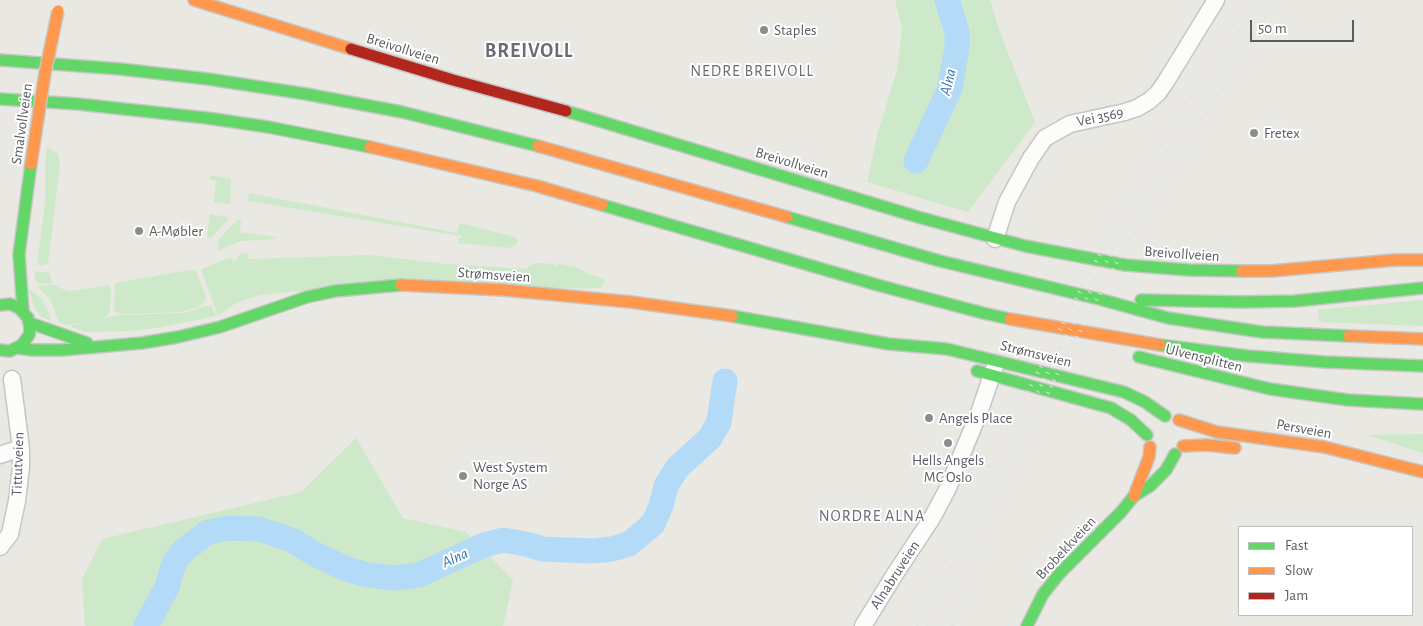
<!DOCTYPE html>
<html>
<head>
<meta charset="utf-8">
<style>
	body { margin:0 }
	#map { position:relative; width:1423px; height:626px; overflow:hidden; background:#eae8e2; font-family:"Alegreya Sans",sans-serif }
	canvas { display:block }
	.legend { position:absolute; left:1238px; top:526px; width:175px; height:90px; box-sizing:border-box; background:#fff; border:1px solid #bcbec0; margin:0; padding:6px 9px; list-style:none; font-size:15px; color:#575c61 }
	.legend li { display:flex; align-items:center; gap:10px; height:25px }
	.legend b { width:25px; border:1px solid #bcbec0 }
	.scale { position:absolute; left:1250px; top:20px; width:104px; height:22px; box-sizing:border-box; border:2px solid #575c61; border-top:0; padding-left:6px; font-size:15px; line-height:18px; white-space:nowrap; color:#575c61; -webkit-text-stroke:4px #fff; paint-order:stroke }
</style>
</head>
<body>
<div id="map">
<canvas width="1423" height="626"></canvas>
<ul class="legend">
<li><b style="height:6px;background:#63d668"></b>Fast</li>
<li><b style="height:6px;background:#ff974d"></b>Slow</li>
<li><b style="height:6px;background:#b3261e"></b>Jam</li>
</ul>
<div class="scale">50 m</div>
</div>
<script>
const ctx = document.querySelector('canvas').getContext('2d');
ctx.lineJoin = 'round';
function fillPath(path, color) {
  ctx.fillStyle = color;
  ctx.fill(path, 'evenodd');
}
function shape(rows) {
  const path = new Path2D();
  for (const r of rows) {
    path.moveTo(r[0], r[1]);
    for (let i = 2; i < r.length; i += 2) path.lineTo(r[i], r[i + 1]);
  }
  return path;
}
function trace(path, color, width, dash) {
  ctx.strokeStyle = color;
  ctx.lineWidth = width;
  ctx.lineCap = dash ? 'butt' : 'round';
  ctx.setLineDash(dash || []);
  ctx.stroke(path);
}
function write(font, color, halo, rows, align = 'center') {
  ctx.font = font + ' "Alegreya Sans",sans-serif';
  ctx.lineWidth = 4;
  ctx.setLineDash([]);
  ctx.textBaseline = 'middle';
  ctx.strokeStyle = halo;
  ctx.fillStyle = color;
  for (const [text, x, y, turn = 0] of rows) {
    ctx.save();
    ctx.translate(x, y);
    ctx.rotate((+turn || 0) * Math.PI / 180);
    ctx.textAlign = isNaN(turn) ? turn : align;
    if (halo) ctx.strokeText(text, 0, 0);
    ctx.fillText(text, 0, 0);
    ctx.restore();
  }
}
const green = shape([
	[895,0,990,0,1000,32,1035,122,968,212,867,182,878,132,897,70,902,29],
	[47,147,58,154,60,165,48,264,42,266,37,263,45,204,45,165],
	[210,175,231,179,230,204,214,202,216,181,210,180],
	[249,193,457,233,460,223,515,237,518,241,515,246,508,248,458,243,459,239,462,237,461,236,248,201],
	[210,214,228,217,228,220,211,238,207,237],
	[237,220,241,220,240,232,275,237,276,239,241,241,217,251,219,239],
	[243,253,248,253,249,259,370,255,446,264,527,269,530,265,537,263,554,264,556,266,559,264,576,267,590,275,603,278,605,282,600,288,289,292,259,295,236,303,218,316,201,269,231,257,232,261,237,260,237,256],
	[195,269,206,296,205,302,199,307,180,312,120,314,114,310,115,283],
	[35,271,49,273,52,282,49,284,38,283,35,280],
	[55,285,59,288,70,291,110,285,111,289,110,312,106,317,97,320,68,325,62,324,59,322,50,299,37,286],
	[28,288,42,299,49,313,51,321,41,317,35,309],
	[1423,300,1423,326,1319,322,1318,310],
	[205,306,212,307,216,316,156,328,130,331,84,332,69,326,119,315,185,313],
	[1423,434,1423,453,1366,435],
	[356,438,403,518,466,532,513,580,503,626,85,626,82,579,102,539,301,492]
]);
const river = shape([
	[916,161,950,88,957,47,957,31,947,0],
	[146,626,167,587,174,563,183,551,208,532,228,528,259,529,292,540,318,556,347,569,368,575,395,578,419,575,484,545,503,540,526,544,543,549,592,551,612,549,629,544,653,524,661,506,666,486,677,468,710,438,719,422,725,381]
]);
const street = shape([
	[995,239,1007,202,1031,158,1045,138,1070,124,1125,112,1137,108,1149,101,1158,93,1165,83,1216,0],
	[0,455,21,448],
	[0,547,10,534,17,501,21,467,21,448,12,379],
	[863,626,895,574,932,518,947,490,979,413,995,366]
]);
const fast = shape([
	[0,60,120,69,208,79,306,94,402,112,538,146],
	[0,99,78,104,207,118,268,127,370,147],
	[566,111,918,217,1025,246,1125,265,1189,270,1242,271],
	[602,205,881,286,983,313,1010,319],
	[787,217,940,261,1099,299,1168,318,1262,332,1349,336],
	[1141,300,1242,302,1295,301,1423,288],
	[0,305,10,304,19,308,28,318,30,329,29,335,22,345,10,351,0,350],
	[23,311,19,254,31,164],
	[732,316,889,344,947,349,1124,392,1145,402,1165,416],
	[30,323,87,343],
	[1160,345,1248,356,1325,362,1423,366],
	[17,348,32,350,62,350,142,343,178,337,220,327,307,297,335,291,401,285],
	[1139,357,1270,389,1348,400,1423,404],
	[977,371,1111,408,1131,420,1147,435],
	[1027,626,1043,594,1060,573,1121,512,1134,496,1150,486,1166,470,1175,454]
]);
const slow = shape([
	[194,0,351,49],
	[538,146,787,217],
	[370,147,537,186,602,205],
	[1242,271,1271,271,1395,260,1423,260],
	[401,285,504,290,631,302,732,316],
	[1010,319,1160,345],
	[1349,336,1423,339],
	[1179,420,1217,432,1324,447,1423,472],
	[1183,446,1206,445,1235,448],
	[1134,496,1149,457,1150,447]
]);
const jam = shape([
	[351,49,453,80,566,111]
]);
const rail = shape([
	[917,626,943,564,977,490,1085,281,1159,148,1249,0],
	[927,626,951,568,985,493,1093,286,1167,152,1260,0],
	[953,626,969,568,987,519,1009,469,1071,348,1137,225,1177,159,1277,0]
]);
const slowBridge = shape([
	[31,164,45,73,58,11]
]);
const markers = [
	[764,30,5,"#8a8d8e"],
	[1254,133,5,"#8a8d8e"],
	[139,231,5,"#8a8d8e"],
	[929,418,5,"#8a8d8e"],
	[948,443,5,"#8a8d8e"],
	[463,476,5,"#8a8d8e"]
];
const poiNames = [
	["Staples",774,30],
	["Fretex",1264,133],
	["A-Møbler",149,231],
	["Angels Place",939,418],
	["Hells Angels",948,460,"center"],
	["MC Oslo",948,477,"center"],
	["West System",473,467],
	["Norge AS",473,484]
];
const streetNames = [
	["Breivollveien",403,49,17],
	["Vei 3569",1100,117,-12],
	["Smalvollveien",22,124,-82],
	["Breivollveien",792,163,17],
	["Breivollveien",1182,254,4],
	["Strømsveien",494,275,4],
	["Strømsveien",1036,354,14],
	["Ulvensplitten",1204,358,14],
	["Persveien",1304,429,10],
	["Tittutveien",18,464,-88],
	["Brobekkveien",1066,548,-47],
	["Alnabruveien",895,575,-57]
];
const neighbourhoodNames = [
	["NEDRE BREIVOLL",752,71],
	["NORDRE ALNA",872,516]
];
const waterNames = [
	["Alna",948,82,-76],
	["Alna",455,558,-24]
];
const districtNames = [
	["BREIVOLL",529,51]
];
fillPath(green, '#cee8ca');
trace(river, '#b3daf6', 25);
trace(street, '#c5c6c4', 19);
trace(fast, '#c6c7c5', 14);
trace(slow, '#c6c7c5', 14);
trace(jam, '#c6c7c5', 14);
trace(street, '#fcfcfb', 16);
trace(fast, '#63d668', 11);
trace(slow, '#ff974d', 11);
trace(jam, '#b3261e', 11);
trace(rail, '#e2e2e1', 4, [1, 6]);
trace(slowBridge, '#c6c7c5', 14, []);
trace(slowBridge, '#ff974d', 11);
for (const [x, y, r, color] of markers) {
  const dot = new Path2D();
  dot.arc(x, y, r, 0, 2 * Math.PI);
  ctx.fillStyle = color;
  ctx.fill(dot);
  trace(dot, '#fff', 2);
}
write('15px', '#575c61', '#fff', poiNames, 'left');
write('15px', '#575c61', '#fff', streetNames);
ctx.letterSpacing = '1px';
write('16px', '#686e73', '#fff', neighbourhoodNames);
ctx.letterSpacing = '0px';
write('italic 16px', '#2f74bb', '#fff', waterNames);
ctx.letterSpacing = '1px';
write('bold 20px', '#686e73', '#fff', districtNames);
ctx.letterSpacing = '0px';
</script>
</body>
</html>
